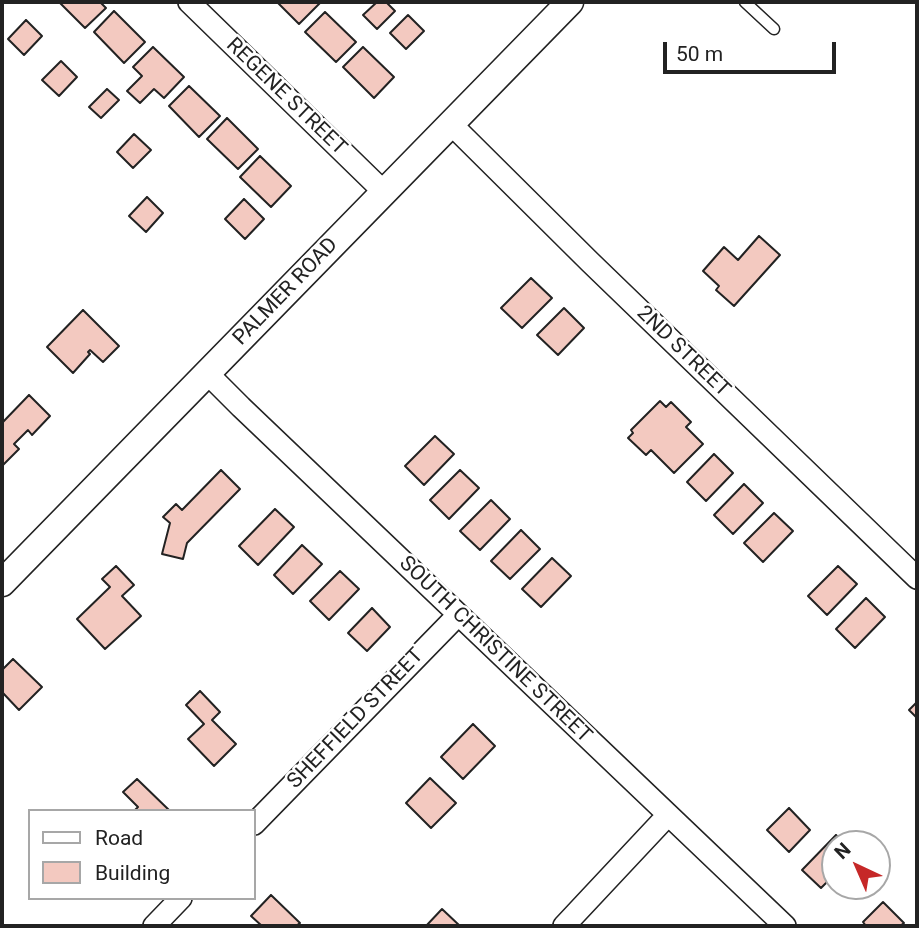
<!DOCTYPE html>
<html>
<head>
<meta charset="utf-8">
<style>
	body { margin:0 }
	#map { position:relative; width:919px; height:928px; overflow:hidden; background:#fff; font-family:Roboto,sans-serif }
	canvas { display:block }
	.frame { position:absolute; inset:0; border:4px solid #222; pointer-events:none }
	.legend { position:absolute; left:28px; top:809px; width:228px; height:91px; box-sizing:border-box; background:#fff; border:2px solid #a7a7a7; margin:0; padding:9px 12px; list-style:none; font-size:21px; color:#222 }
	.legend li { display:flex; align-items:center; gap:14px; height:35px }
	.legend b { width:35px; border:2px solid #a7a7a7 }
	.north { position:absolute; left:821px; top:830px; width:70px; height:70px; box-sizing:border-box; background:#fff; border:2px solid #a7a7a7; border-radius:50%; rotate:316deg; font-size:19px; font-weight:700; line-height:28px; text-align:center; color:#222 }
	.north::after { content:''; display:block; margin:auto; width:24px; height:32px; background:#c62828; clip-path:polygon(50% 0,100% 100%,50% 72%,0 100%) }
	.scale { position:absolute; left:663px; top:42px; width:173px; height:32px; box-sizing:border-box; border:4px solid #222; border-top:0; padding-left:9px; font-size:21px; line-height:24px; white-space:nowrap; color:#222; -webkit-text-stroke:5px #fff; paint-order:stroke }
</style>
</head>
<body>
<div id="map">
<canvas width="919" height="928"></canvas>
<div class="frame"></div>
<ul class="legend">
<li><b style="height:9px;background:#fff"></b>Road</li>
<li><b style="height:19px;background:#f3c9c0"></b>Building</li>
</ul>
<div class="north">N</div>
<div class="scale">50 m</div>
</div>
<script>
const ctx = document.querySelector('canvas').getContext('2d');
ctx.lineJoin = 'round';
function fillPath(path, color) {
  ctx.fillStyle = color;
  ctx.fill(path, 'evenodd');
}
function shape(rows) {
  const path = new Path2D();
  for (const r of rows) {
    path.moveTo(r[0], r[1]);
    for (let i = 2; i < r.length; i += 2) path.lineTo(r[i], r[i + 1]);
  }
  return path;
}
function trace(path, color, width, dash) {
  ctx.strokeStyle = color;
  ctx.lineWidth = width;
  ctx.lineCap = dash ? 'butt' : 'round';
  ctx.setLineDash(dash || []);
  ctx.stroke(path);
}
function write(font, color, halo, rows, align = 'center') {
  ctx.font = font + ' Roboto,sans-serif';
  ctx.lineWidth = 5;
  ctx.setLineDash([]);
  ctx.textBaseline = 'middle';
  ctx.strokeStyle = halo;
  ctx.fillStyle = color;
  for (const [text, x, y, turn = 0] of rows) {
    ctx.save();
    ctx.translate(x, y);
    ctx.rotate((+turn || 0) * Math.PI / 180);
    ctx.textAlign = isNaN(turn) ? turn : align;
    if (halo) ctx.strokeText(text, 0, 0);
    ctx.fillText(text, 0, 0);
    ctx.restore();
  }
}
const building = shape([
	[59,2,100,2,106,8,85,28,59,2],
	[277,2,318,2,320,3,299,24,277,2],
	[377,2,386,2,395,11,377,29,363,15,377,2],
	[114,11,145,42,124,63,94,32,114,11],
	[325,12,356,42,336,62,305,32,325,12],
	[408,15,424,31,406,49,390,33,408,15],
	[26,20,42,36,24,55,8,39,26,20],
	[153,47,184,77,164,98,154,89,140,103,127,91,142,76,133,67,153,47],
	[363,47,394,77,374,98,343,67,363,47],
	[61,61,77,77,59,96,42,80,61,61],
	[189,86,220,116,199,137,169,106,189,86],
	[107,89,119,100,101,118,89,107,107,89],
	[227,118,258,149,238,169,207,139,227,118],
	[134,134,151,150,133,168,117,152,134,134],
	[260,156,291,186,271,207,240,177,260,156],
	[147,197,163,213,146,232,129,216,147,197],
	[244,199,264,219,245,239,225,219,244,199],
	[759,236,780,255,734,306,716,290,719,286,703,271,724,247,738,260,759,236],
	[531,278,552,298,522,328,501,308,531,278],
	[564,308,584,328,558,355,537,335,564,308],
	[83,310,119,346,103,362,90,350,88,352,90,354,73,373,47,347,83,310],
	[29,395,50,416,32,435,28,430,14,444,19,449,3,465,2,423,29,395],
	[660,401,666,407,671,402,691,422,686,427,703,444,674,473,651,450,646,455,628,438,633,433,631,430,660,401],
	[435,436,454,454,424,485,405,466,435,436],
	[714,454,733,473,706,501,687,482,714,454],
	[221,470,240,489,187,543,183,559,162,554,170,523,163,517,176,504,182,510,221,470],
	[460,470,479,488,449,519,430,500,460,470],
	[744,484,763,503,733,534,714,515,744,484],
	[491,500,510,519,480,550,460,531,491,500],
	[275,509,294,527,258,565,239,546,275,509],
	[774,513,793,531,763,562,744,543,774,513],
	[521,530,540,549,510,579,491,561,521,530],
	[302,545,322,564,293,594,274,575,302,545],
	[552,558,571,576,541,607,522,589,552,558],
	[116,566,134,585,122,596,141,616,105,649,77,619,110,587,102,579,116,566],
	[838,566,857,584,827,615,808,596,838,566],
	[340,571,359,589,329,620,310,601,340,571],
	[866,598,885,617,855,648,836,629,866,598],
	[372,608,390,627,367,651,348,633,372,608],
	[13,659,42,687,19,710,2,692,2,670,13,659],
	[200,691,220,712,212,720,236,744,214,766,188,739,204,724,186,705,200,691],
	[917,702,917,718,909,710,917,702],
	[473,724,495,746,463,779,441,757,473,724],
	[430,778,456,803,431,828,406,803,430,778],
	[137,779,170,811,134,811,138,807,123,792,137,779],
	[789,808,810,830,789,852,767,830,789,808],
	[836,835,845,844,835,844,835,874,821,888,802,870,836,835],
	[271,895,300,923,296,926,262,926,251,916,271,895],
	[883,902,904,923,900,926,866,926,863,922,883,902],
	[442,909,460,926,426,926,442,909]
]);
const service = shape([
	[745,2,774,29]
]);
const minor = shape([
	[189,2,384,192],
	[451,124,590,262,917,578],
	[207,373,241,407,785,926],
	[254,824,458,615],
	[154,926,181,898],
	[564,926,668,815]
]);
const tertiary = shape([
	[2,583,570,2]
]);
const streetNames = [
	["REGENE STREET",286,97,44],
	["PALMER ROAD",286,292,-46],
	["2ND STREET",683,352,44],
	["SOUTH CHRISTINE STREET",495,650,44],
	["SHEFFIELD STREET",356,719,-46]
];
fillPath(building, '#f3c9c0');
trace(building, '#222', 2);
trace(service, '#222', 13);
trace(minor, '#222', 24);
trace(tertiary, '#222', 29);
trace(service, '#fff', 10);
trace(minor, '#fff', 21);
trace(tertiary, '#fff', 26);
write('21px', '#222', '#fff', streetNames);
</script>
</body>
</html>
